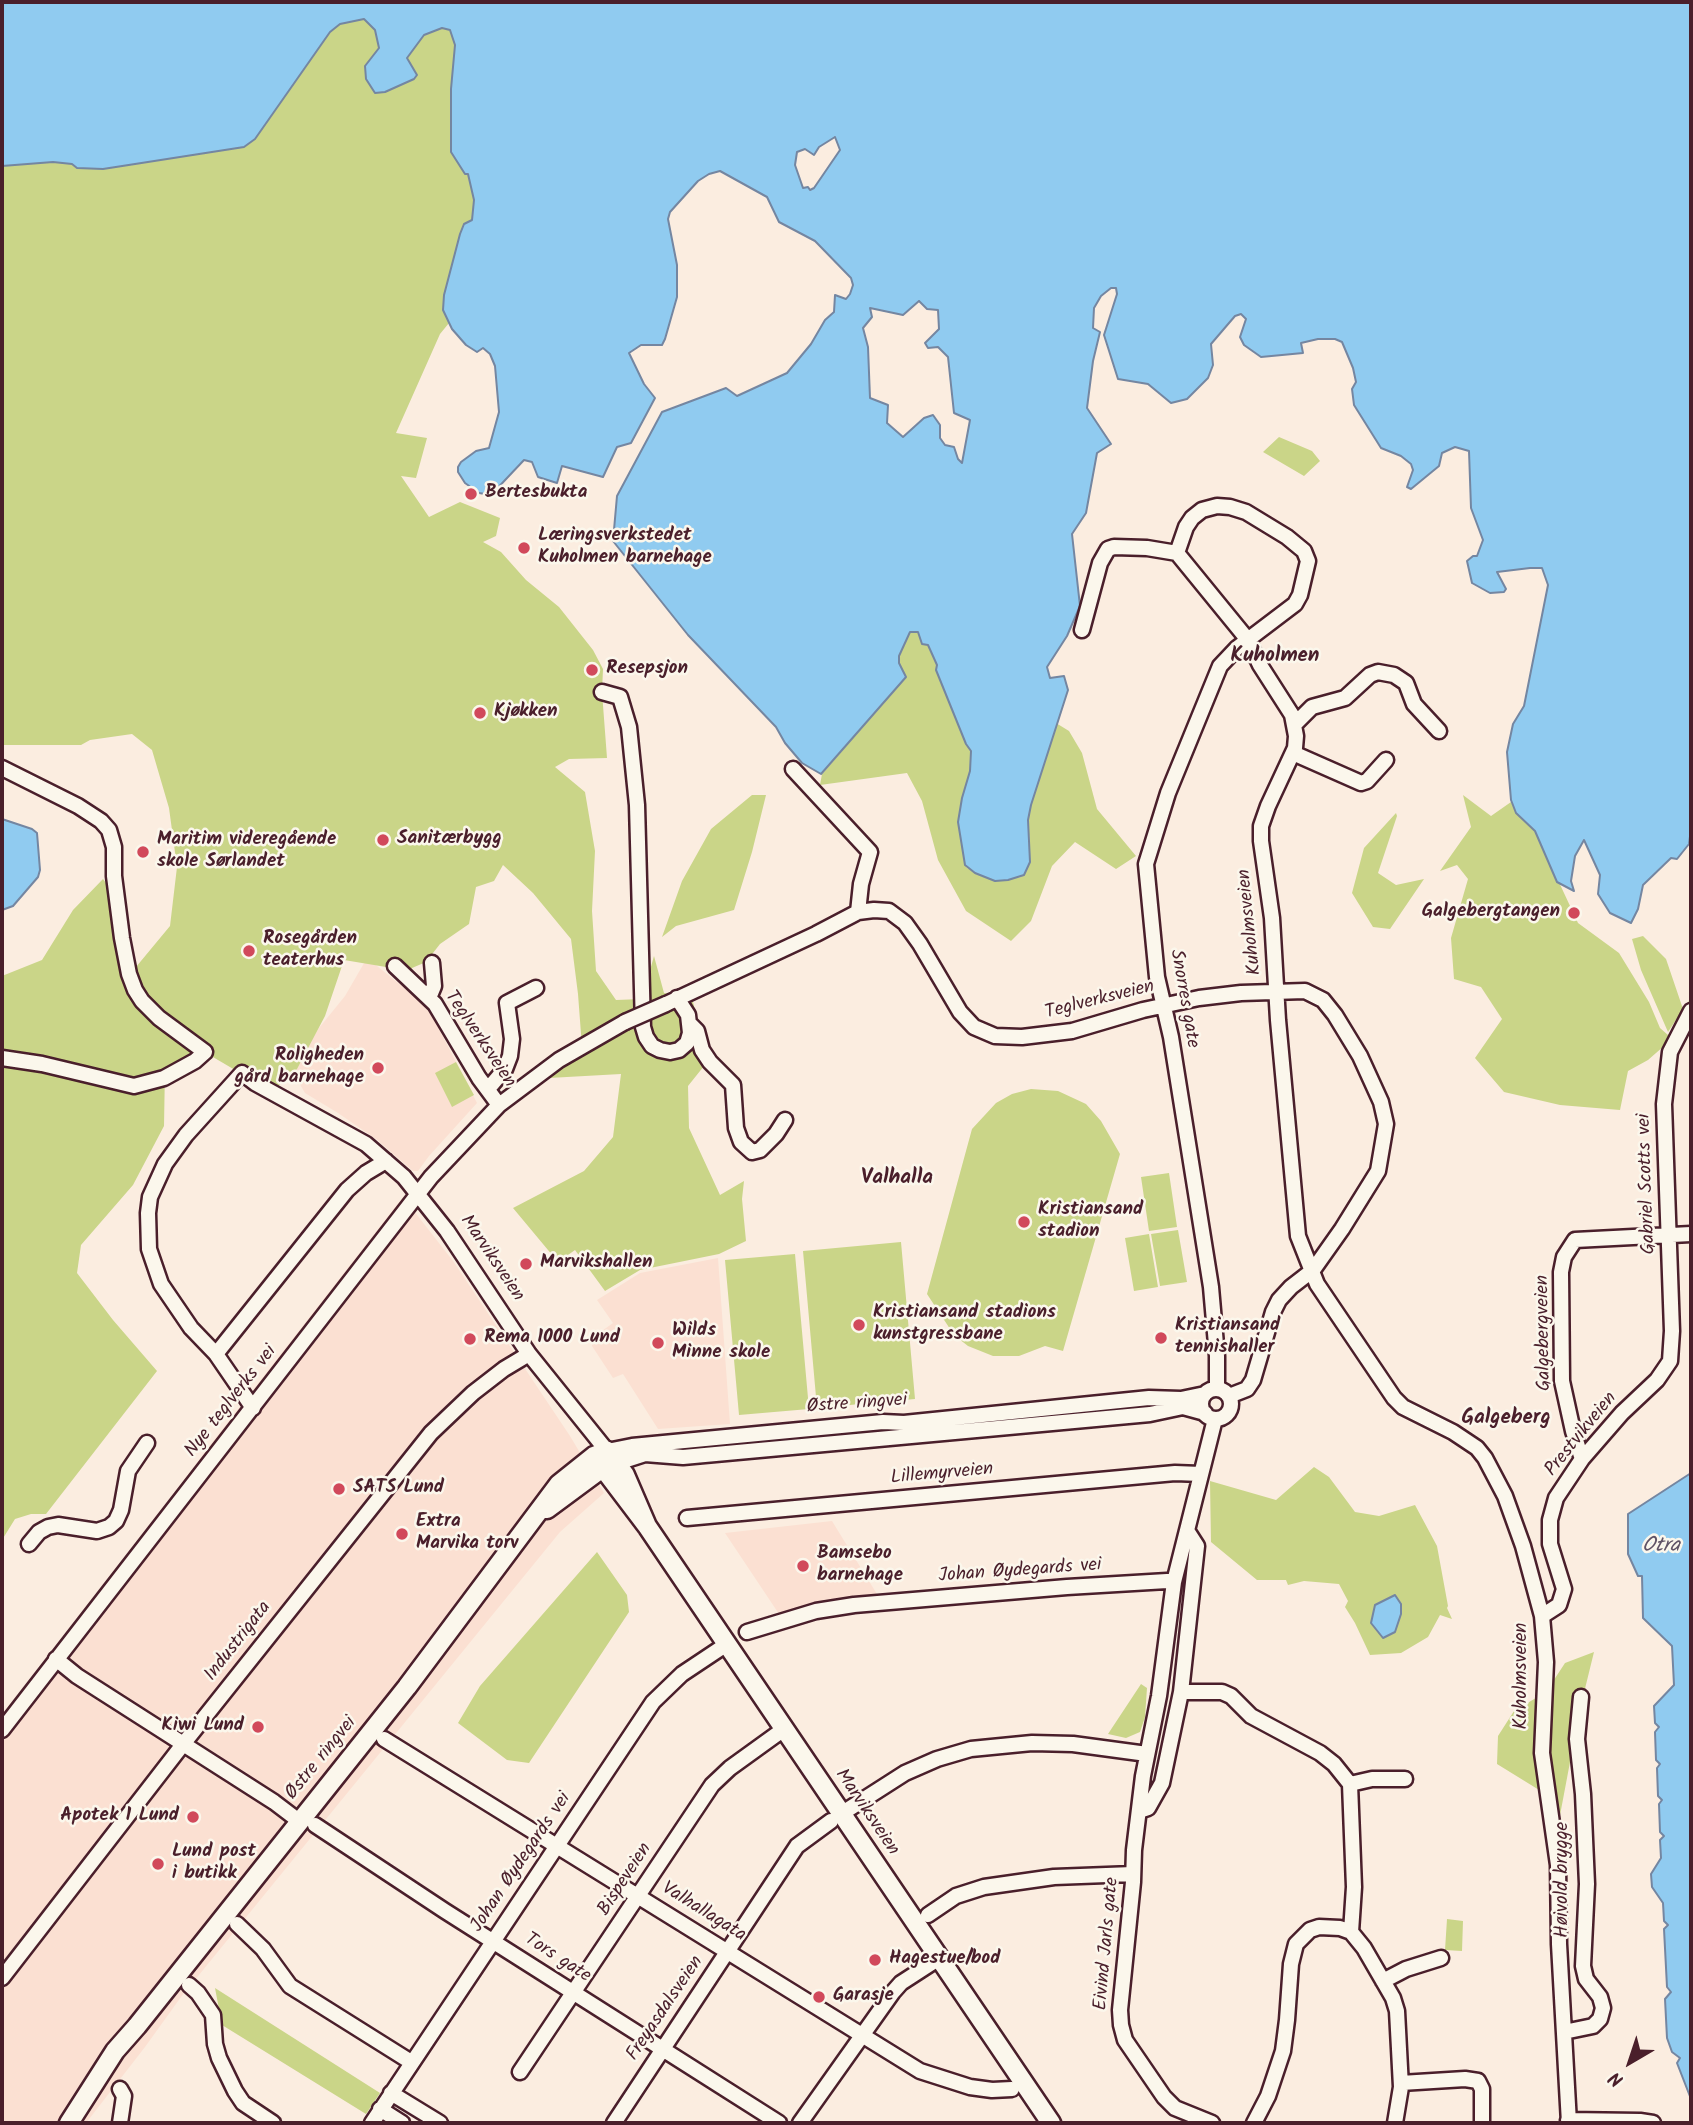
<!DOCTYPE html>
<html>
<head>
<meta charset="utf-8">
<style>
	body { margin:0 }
	#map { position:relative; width:1693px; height:2125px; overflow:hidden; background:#fbede0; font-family:Kalam,sans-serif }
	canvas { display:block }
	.frame { position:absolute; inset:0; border:4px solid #4a1f2b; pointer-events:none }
	.north { position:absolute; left:1595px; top:2027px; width:70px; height:70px; -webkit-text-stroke:5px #fbf7ec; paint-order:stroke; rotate:219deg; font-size:19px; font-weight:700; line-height:28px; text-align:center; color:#4a1f2b }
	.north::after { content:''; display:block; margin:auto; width:24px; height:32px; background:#4a1f2b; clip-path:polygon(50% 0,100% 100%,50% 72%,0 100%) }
</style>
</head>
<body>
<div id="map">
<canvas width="1693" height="2125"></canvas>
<div class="frame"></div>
<div class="north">N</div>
</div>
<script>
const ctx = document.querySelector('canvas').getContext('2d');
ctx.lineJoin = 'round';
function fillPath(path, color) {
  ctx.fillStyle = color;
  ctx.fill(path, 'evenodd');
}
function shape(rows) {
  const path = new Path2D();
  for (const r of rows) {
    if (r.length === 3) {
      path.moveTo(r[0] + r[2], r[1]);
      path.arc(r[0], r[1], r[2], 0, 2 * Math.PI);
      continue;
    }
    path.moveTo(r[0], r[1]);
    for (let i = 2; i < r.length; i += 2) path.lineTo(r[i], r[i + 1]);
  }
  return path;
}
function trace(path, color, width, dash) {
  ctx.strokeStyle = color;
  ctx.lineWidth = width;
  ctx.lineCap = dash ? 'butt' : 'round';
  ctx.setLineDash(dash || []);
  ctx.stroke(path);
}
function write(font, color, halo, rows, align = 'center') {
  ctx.font = font + ' Kalam,sans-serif';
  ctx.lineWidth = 5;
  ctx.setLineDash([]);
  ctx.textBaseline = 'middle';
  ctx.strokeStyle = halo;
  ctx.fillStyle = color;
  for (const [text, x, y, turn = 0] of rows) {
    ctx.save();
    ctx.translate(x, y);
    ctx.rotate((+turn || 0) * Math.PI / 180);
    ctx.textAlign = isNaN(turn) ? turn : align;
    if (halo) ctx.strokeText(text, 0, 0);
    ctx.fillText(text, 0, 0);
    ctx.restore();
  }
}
const built = shape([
	[367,958,412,994,432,1015,477,1103,429,1156,418,1171,413,1171,376,1139,338,1113,305,1093,294,1074,302,1054,319,1028,345,996],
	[403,1197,453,1261,570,1436,604,1493,560,1532,181,1997,145,2047,86,2123,2,2123,2,1723,214,1440],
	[718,1258,730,1424,658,1429,623,1374,613,1378,592,1346,592,1338,613,1323,597,1300,640,1273],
	[832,1521,880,1599,779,1614,725,1533]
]);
const green = shape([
	[364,19,375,30,380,48,365,66,366,79,376,93,417,75,407,58,424,35,442,28,450,30,455,45,451,89,451,152,468,174,474,200,472,220,444,310,449,323,440,334,396,433,427,438,416,478,401,476,429,517,460,502,500,518,496,536,483,542,501,552,526,580,559,607,593,650,603,669,602,692,607,758,569,759,555,767,585,792,595,851,592,911,596,971,616,1000,642,999,654,956,664,993,680,996,693,1002,708,1061,688,1086,689,1128,720,1195,744,1181,742,1199,746,1241,719,1254,640,1270,605,1291,575,1250,558,1262,513,1208,584,1171,613,1137,621,1074,531,1079,582,1047,578,994,571,939,533,893,503,865,494,881,476,887,469,924,440,944,426,962,412,968,409,972,397,978,386,967,344,960,325,1016,297,1069,275,1089,252,1080,201,1050,165,1068,164,1126,133,1185,81,1245,77,1273,113,1320,157,1371,46,1514,31,1514,15,1519,2,1540,2,976,42,960,73,910,103,879,117,898,122,960,136,967,170,926,177,867,169,808,152,750,132,734,90,740,81,745,2,745,2,166,53,162,72,164,244,147,255,139,330,32,340,24],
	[1279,437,1312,451,1320,461,1304,476,1263,452],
	[910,631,918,632,922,644,928,645,937,665,936,670,966,744,971,751,970,771,962,798,958,822,965,865,967,868,995,881,1021,877,1030,848,1028,820,1031,805,1056,723,1069,731,1082,753,1097,809,1136,856,1116,869,1075,842,1052,866,1031,921,1011,941,966,911,938,860,922,801,907,773,820,785,822,774,906,677,899,663,899,656],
	[752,795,766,795,752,852,734,910,676,926,662,937,682,881,711,829],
	[1463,795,1491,816,1511,802,1516,813,1535,831,1578,923,1619,953,1649,1002,1660,1028,1668,1035,1687,1007,1691,993,1691,1013,1672,1039,1648,1060,1628,1071,1620,1110,1560,1105,1504,1092,1475,1058,1502,1019,1481,987,1454,979,1451,938,1468,879,1457,865,1440,871,1471,827],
	[1396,813,1397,816,1378,873,1396,885,1424,879,1390,929,1373,927,1352,893,1364,848],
	[1643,936,1666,959,1683,1009,1668,1032,1641,970,1632,939],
	[456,1062,474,1095,452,1107,435,1073],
	[1031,1089,1058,1091,1086,1104,1101,1121,1120,1154,1063,1351,1045,1346,1019,1356,993,1356,968,1346,954,1335,927,1294,972,1129,996,1103,1012,1094],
	[1169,1173,1177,1227,1149,1231,1141,1177],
	[1178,1230,1187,1282,1160,1286,1151,1234],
	[1149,1234,1158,1287,1134,1291,1125,1238],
	[901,1242,915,1399,817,1408,803,1251],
	[795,1254,809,1409,739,1415,725,1260],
	[1314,1467,1329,1477,1355,1512,1379,1516,1415,1505,1437,1546,1448,1606,1447,1608,1452,1619,1440,1615,1428,1637,1401,1653,1370,1655,1355,1623,1345,1607,1348,1601,1339,1584,1304,1581,1288,1585,1286,1580,1257,1580,1211,1542,1210,1481,1276,1500],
	[597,1552,627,1595,629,1612,529,1763,507,1760,458,1723,480,1686],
	[1594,1652,1580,1709,1551,1863,1544,1793,1497,1764,1498,1736,1514,1711,1546,1692,1565,1663],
	[1141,1684,1147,1688,1145,1717,1140,1732,1126,1738,1108,1734],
	[1447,1919,1463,1921,1462,1951,1445,1950],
	[215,1988,380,2093,366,2114,222,2025]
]);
const water = shape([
	[2,2,1691,2,1691,829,1689,844,1677,859,1671,858,1643,885,1638,909,1631,923,1610,913,1598,894,1600,875,1584,840,1575,856,1571,881,1574,891,1557,882,1535,831,1516,813,1511,800,1507,752,1513,724,1524,706,1548,585,1542,568,1530,568,1497,572,1506,589,1504,592,1490,593,1472,583,1467,561,1473,556,1477,556,1483,540,1471,508,1469,451,1455,447,1442,453,1439,466,1411,489,1407,487,1413,470,1411,464,1401,456,1381,448,1354,405,1352,389,1356,382,1353,368,1342,342,1335,339,1318,339,1301,343,1303,353,1261,357,1244,345,1240,337,1246,319,1241,314,1235,316,1211,344,1213,365,1208,378,1187,399,1171,403,1148,384,1118,379,1104,335,1117,294,1116,288,1111,288,1101,296,1094,308,1093,328,1100,332,1093,361,1087,408,1111,444,1097,453,1086,513,1072,534,1080,606,1067,636,1047,667,1050,678,1064,676,1068,690,1031,805,1028,820,1030,862,1024,875,1008,880,995,881,975,873,965,865,958,822,962,798,970,771,971,751,966,744,936,670,937,665,928,645,922,644,918,632,910,632,899,656,899,663,906,677,821,774,802,763,785,743,776,727,688,635,613,541,617,496,662,412,726,388,737,396,787,373,811,344,825,320,834,312,835,295,846,299,850,294,853,285,851,278,815,241,779,222,767,197,720,171,709,174,698,181,670,212,668,219,677,265,677,297,665,339,662,345,641,345,629,353,644,384,655,398,631,443,617,447,603,477,562,466,557,483,538,477,532,462,524,460,491,495,479,493,465,483,458,472,458,467,461,462,476,451,489,448,499,412,495,366,490,354,483,348,477,352,466,345,452,329,443,310,444,295,460,234,464,224,472,220,474,200,468,174,465,174,451,152,451,89,455,45,450,30,442,28,424,35,407,58,417,75,414,79,385,92,375,93,366,79,365,66,379,48,375,30,364,19,340,24,330,32,255,139,244,147,103,169,77,168,72,164,53,162,2,166,2,2],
	[835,137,840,150,814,188,810,190,808,187,803,188,795,165,797,152,805,149,814,155,819,147,835,137],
	[919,301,927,309,938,310,939,329,925,343,928,348,938,347,948,357,954,413,970,420,962,463,958,459,954,447,945,445,940,438,940,425,933,415,924,418,903,437,887,423,888,405,870,398,868,347,863,328,872,317,870,308,903,315,919,301],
	[2,819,32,829,37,833,40,870,38,877,13,906,2,910,2,819],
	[1691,1473,1691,2099,1677,2063,1680,2058,1672,2052,1667,2038,1665,1999,1671,1992,1667,1987,1664,1929,1668,1925,1664,1921,1663,1903,1652,1887,1651,1874,1661,1858,1660,1840,1664,1836,1660,1832,1659,1804,1662,1800,1658,1796,1657,1768,1660,1764,1656,1760,1655,1732,1659,1727,1655,1723,1654,1706,1674,1685,1672,1646,1643,1618,1642,1576,1638,1576,1628,1554,1628,1514,1691,1473],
	[1395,1595,1401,1604,1401,1614,1395,1632,1383,1638,1371,1623,1375,1605,1395,1595]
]);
const minor = shape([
	[1177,553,1186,527,1192,518,1202,510,1217,506,1230,507,1246,512,1287,537,1304,551,1308,561,1300,595,1295,604,1237,648,1220,666,1168,793,1146,864,1157,977,1171,1037,1211,1287,1217,1356,1217,1389],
	[1082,630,1100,563,1108,549,1114,547,1147,548,1177,553,1248,640,1260,665,1292,715,1296,736,1295,748,1268,806,1261,826,1261,841,1272,918,1278,1020,1298,1236,1317,1284,1394,1398,1403,1407,1453,1432,1477,1448,1485,1458,1505,1496,1523,1546,1542,1616,1546,1662,1542,1753,1558,1865,1559,1944,1569,2123],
	[602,692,620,697,629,727,637,805,643,1027,646,1037,652,1046,660,1050,670,1052,679,1050,687,1043,690,1033,688,1015,677,998],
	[1295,724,1312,707,1345,698,1370,675,1378,672,1394,675,1406,683,1414,704,1439,731],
	[1293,753,1361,783,1367,781,1386,760],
	[2,768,78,806,101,821,109,830,114,847,114,876,122,938,129,974,135,990,142,1001,159,1018,205,1052,195,1061,164,1078,134,1086,42,1064,2,1058],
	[793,769,870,852,861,884,858,912],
	[395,966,435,1004,479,1078,499,1105],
	[429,998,434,986,432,963],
	[666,1004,816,934,858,912,874,910,889,911,905,923,920,944,960,1012,974,1027,995,1036,1022,1037,1072,1031,1143,1010,1199,998,1241,993,1305,991,1323,1000,1335,1015,1360,1056,1381,1102,1386,1124,1378,1171,1342,1229,1313,1270,1291,1287,1279,1300,1273,1312,1253,1380,1247,1389,1229,1396],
	[691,1025,697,1031,702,1050,710,1062,733,1085,736,1128,741,1142,752,1152,760,1150,776,1134,785,1120],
	[488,1089,505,1069,510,1056,512,1039,507,1003,536,988],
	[216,1354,191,1328,161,1284,149,1249,148,1213,150,1197,165,1164,186,1135,242,1073,255,1083,366,1144,404,1177,447,1231,529,1354,607,1451,632,1446,883,1422,904,1423,1149,1398,1181,1399,1205,1394],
	[1216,1404,15],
	[253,1408,216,1354,347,1190,366,1173,386,1161],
	[1582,1459,1573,1431,1562,1381,1561,1272,1564,1257,1575,1240,1691,1234],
	[617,1463,645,1454,683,1457,1150,1414,1183,1407,1205,1413],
	[687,1518,1175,1473,1201,1474],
	[29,1544,39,1532,48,1527,58,1525,97,1531,109,1527,116,1521,121,1510,128,1471,147,1443],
	[1542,1616,1559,1605,1564,1589,1550,1544,1550,1520,1556,1498,1582,1459,1622,1413,1657,1380,1670,1361,1672,1331,1664,1104,1670,1052,1691,1011],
	[747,1632,816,1611,854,1605,1067,1587,1167,1581,1174,1582],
	[56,1659,77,1676,274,1802,299,1821],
	[1181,1692,1222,1692,1231,1696,1251,1716,1320,1753,1334,1764,1350,1784,1354,1887,1351,1932,1364,1948,1393,1998,1397,2011,1401,2087,1395,2123],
	[2,1730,431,1177,499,1105,559,1060,625,1022],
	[384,1739,920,2071,970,2087,992,2090,1012,2089],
	[1350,1784,1372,1779,1405,1779],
	[1139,1811,1148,1808,1162,1783,1181,1692,1197,1546,1188,1532],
	[841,1814,905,1773,937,1759,971,1749,1032,1743,1073,1744,1147,1754],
	[315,1825,445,1911,779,2123],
	[928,1915,956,1896,984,1887,1054,1877,1133,1874],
	[237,1924,263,1949,290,1986,411,2062],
	[2,1978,184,1743,431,1433,473,1393,504,1369,529,1354],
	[1383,1981,1406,1969,1441,1958],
	[189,1985,198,1993,213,2015,215,2044,219,2058,235,2091,243,2103,273,2123],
	[1564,2032,1593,2026,1600,2019,1603,2008,1600,1997,1586,1979,1583,1966,1587,1884,1583,1794,1577,1739,1581,1697],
	[520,2072,712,1785,730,1768,784,1729],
	[1401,2083,1465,2079,1478,2081,1482,2089,1482,2123],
	[391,2093,440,2123],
	[380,2109,402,2123],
	[1568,2120,1640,2121,1653,2123],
	[120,2123,124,2096,120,2089],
	[372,2123,653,1702,682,1674,727,1644],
	[614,2123,797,1846,831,1821],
	[800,2123,893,1992,901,1983,938,1959],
	[1212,2123,1175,2108,1164,2097,1125,2040,1121,2025,1120,2010,1133,1882,1134,1850,1143,1776,1159,1696,1174,1582,1215,1419],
	[1254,2123,1268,2096,1283,2051,1287,2020,1291,1964,1296,1944,1310,1930,1319,1927,1340,1928,1351,1932]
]);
const major = shape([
	[594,1456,647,1526,1051,2123],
	[547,1509,597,1472,614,1464],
	[69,2123,115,2051,137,2026,407,1687,559,1484,594,1456,607,1451,625,1475,647,1526]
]);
const minorBridge = shape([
	[625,1022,666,1004]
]);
const markers = [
	[471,494,7,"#d1495b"],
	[524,548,7,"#d1495b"],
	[592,670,7,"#d1495b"],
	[480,713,7,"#d1495b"],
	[383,840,7,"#d1495b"],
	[143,852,7,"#d1495b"],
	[1574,913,7,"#d1495b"],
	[249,951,7,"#d1495b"],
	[378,1068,7,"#d1495b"],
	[1024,1222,7,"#d1495b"],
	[526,1264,7,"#d1495b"],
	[859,1325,7,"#d1495b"],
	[1161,1338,7,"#d1495b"],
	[470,1339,7,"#d1495b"],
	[658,1343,7,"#d1495b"],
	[339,1489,7,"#d1495b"],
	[402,1534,7,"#d1495b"],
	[803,1566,7,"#d1495b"],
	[258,1727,7,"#d1495b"],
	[193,1817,7,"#d1495b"],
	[158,1864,7,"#d1495b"],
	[875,1960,7,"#d1495b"],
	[819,1997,7,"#d1495b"]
];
const poiNames = [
	["Bertesbukta",485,494],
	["Læringsverkstedet",538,537],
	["Kuholmen barnehage",538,559],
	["Resepsjon",606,670],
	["Kjøkken",494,713],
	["Sanitærbygg",397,840],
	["Maritim videregående",157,841],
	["skole Sørlandet",157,863],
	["Galgebergtangen",1560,913,"right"],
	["Rosegården",263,940],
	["teaterhus",263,962],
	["Roligheden",364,1057,"right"],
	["gård barnehage",364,1079,"right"],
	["Kristiansand",1038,1211],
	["stadion",1038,1233],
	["Marvikshallen",540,1264],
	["Kristiansand stadions",873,1314],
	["kunstgressbane",873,1336],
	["Kristiansand",1175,1327],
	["tennishaller",1175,1349],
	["Wilds",672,1332],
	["Minne skole",672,1354],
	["Rema 1000 Lund",484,1339],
	["SATS Lund",353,1489],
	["Extra",416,1523],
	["Marvika torv",416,1545],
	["Bamsebo",817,1555],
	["barnehage",817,1577],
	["Kiwi Lund",244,1727,"right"],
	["Apotek 1 Lund",179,1817,"right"],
	["Lund post",172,1853],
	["i butikk",172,1875],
	["Hagestue/bod",889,1960],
	["Garasje",833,1997]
];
const streetNames = [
	["Kuholmsveien",1251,922,-96],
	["Snorres gate",1183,999,80],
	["Teglverksveien",1100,1001,-14],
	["Teglverksveien",479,1040,56],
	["Gabriel Scotts vei",1648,1184,-92],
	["Marviksveien",491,1259,56],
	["Galgebergveien",1545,1333,-91],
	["Nye teglverks vei",232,1402,-52],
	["Østre ringvei",857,1405,-4],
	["Prestvikveien",1582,1435,-51],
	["Lillemyrveien",942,1475,-5],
	["Johan Øydegards vei",1020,1572,-4],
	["Industrigata",239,1642,-52],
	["Kuholmsveien",1523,1676,-90],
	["Østre ringvei",322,1759,-51],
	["Marviksveien",866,1813,56],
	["Johan Øydegards vei",522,1863,-56],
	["Bispeveien",626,1880,-57],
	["Høivold brygge",1564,1880,-90],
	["Valhallagata",703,1913,32],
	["Eivind Jarls gate",1108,1944,-85],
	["Tors gate",557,1959,33],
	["Freyasdalsveien",666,2009,-56]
];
const neighbourhoodNames = [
	["Kuholmen",1275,657],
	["Valhalla",897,1179],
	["Galgeberg",1506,1419]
];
const waterNames = [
	["Otra",1661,1547]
];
fillPath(built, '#fbe0d2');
fillPath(green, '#cad588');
fillPath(water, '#90cbf0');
trace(water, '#7486a1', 2);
trace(minor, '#4a1f2b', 19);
trace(major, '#4a1f2b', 23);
trace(minor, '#fbf7ec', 14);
trace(major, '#fbf7ec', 18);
trace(minorBridge, '#4a1f2b', 19, []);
trace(minorBridge, '#fbf7ec', 14);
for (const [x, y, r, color] of markers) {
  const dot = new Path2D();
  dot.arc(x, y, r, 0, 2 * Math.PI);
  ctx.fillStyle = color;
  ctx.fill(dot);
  trace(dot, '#fbf7ec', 2.5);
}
write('bold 19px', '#4a1f2b', '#fbf7ec', poiNames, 'left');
write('19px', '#4a1f2b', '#fbf7ec', streetNames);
write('bold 21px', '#4a1f2b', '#fbf7ec', neighbourhoodNames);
write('italic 21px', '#5f5366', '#fbf7ec', waterNames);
</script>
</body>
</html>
